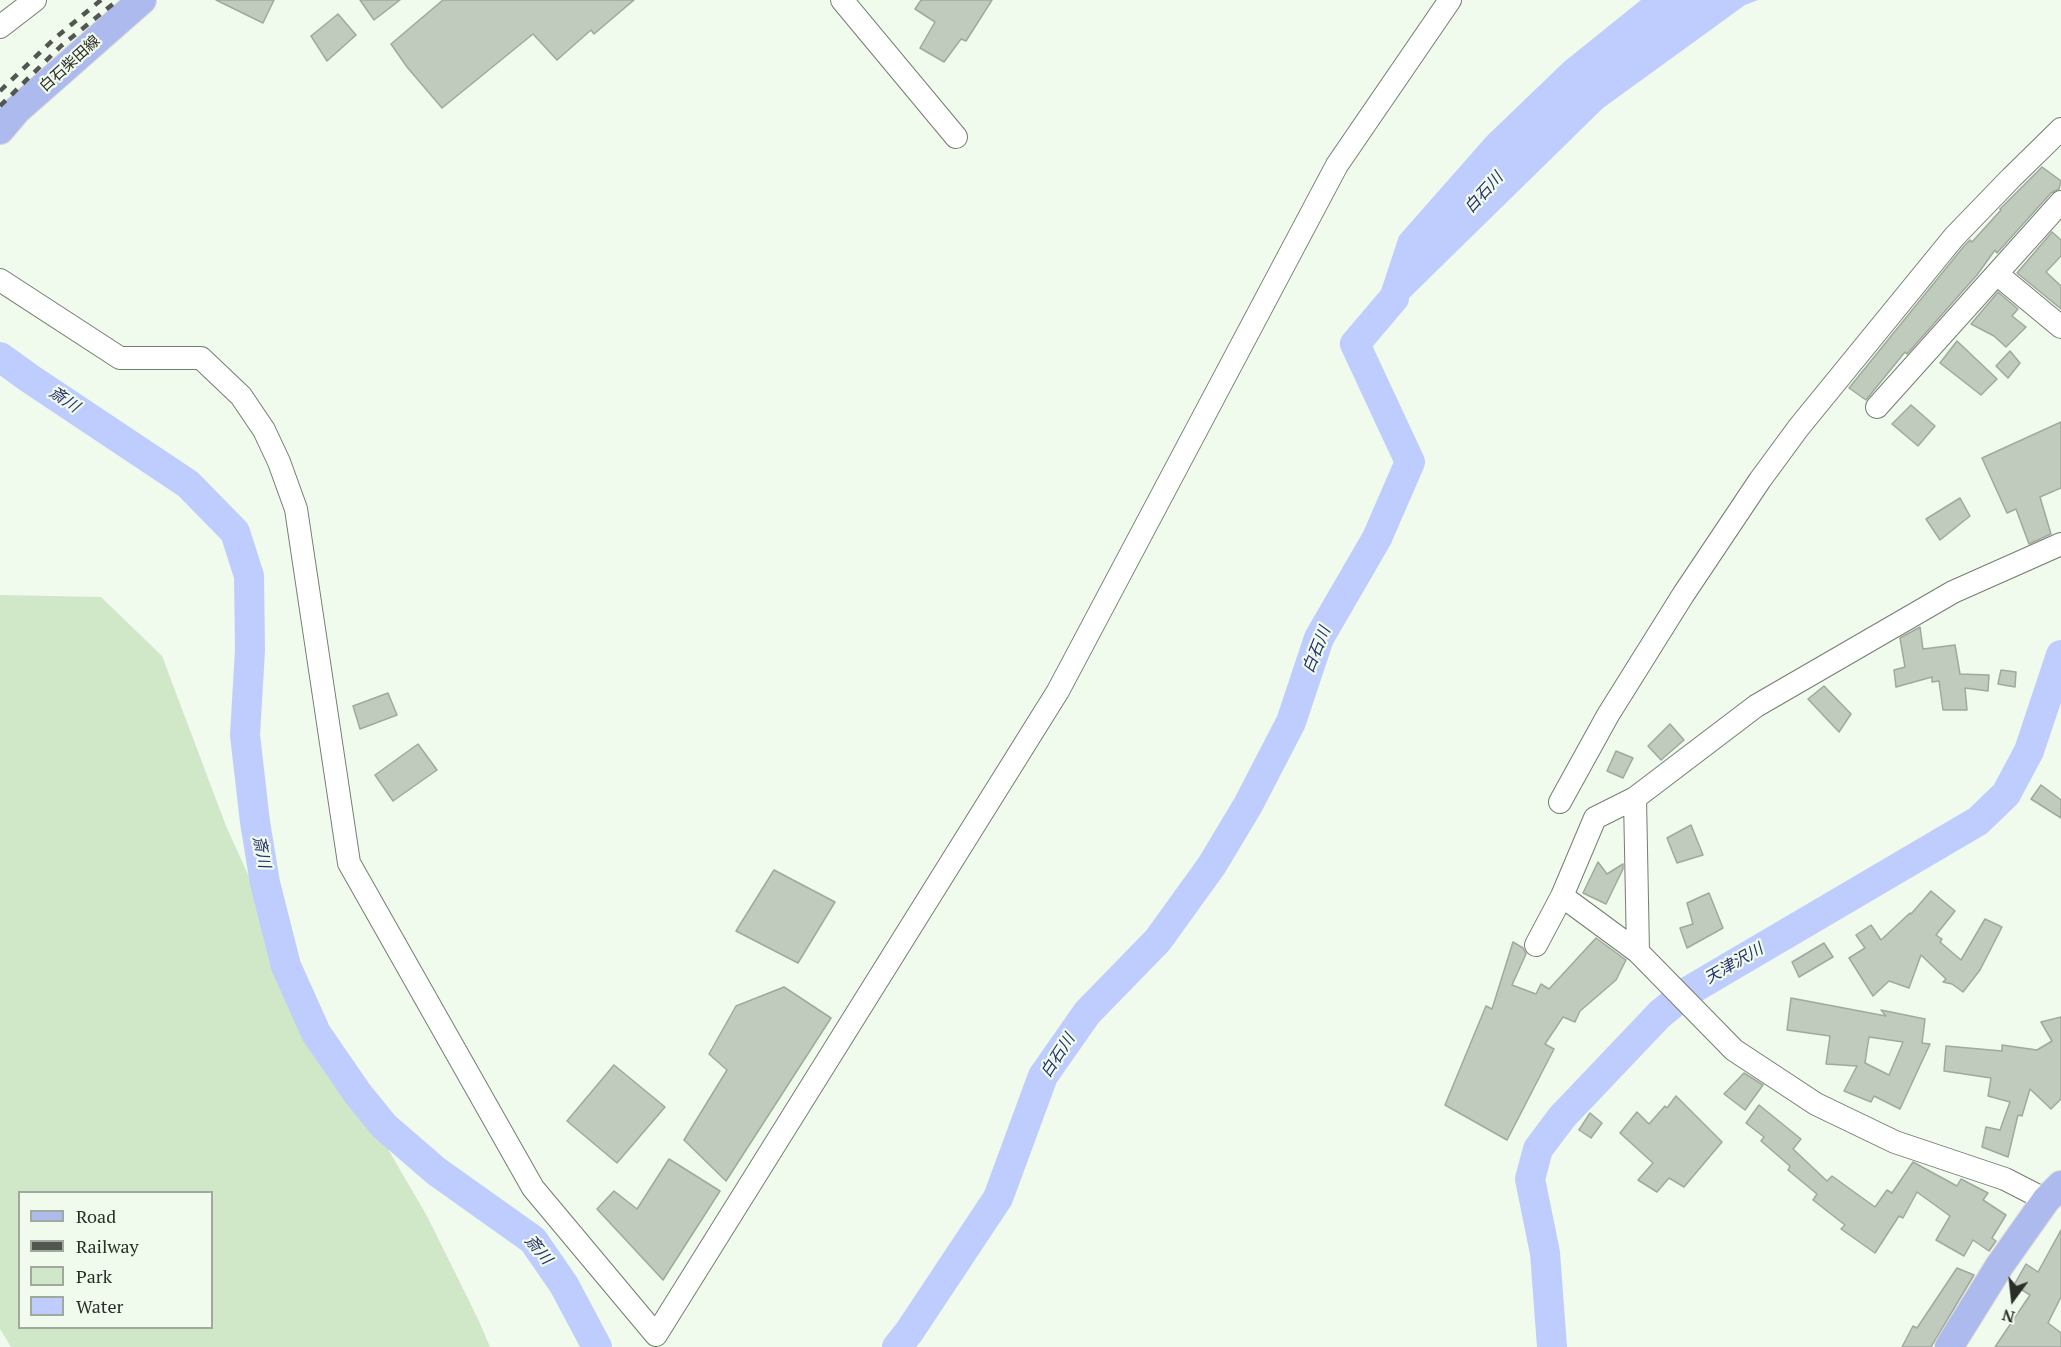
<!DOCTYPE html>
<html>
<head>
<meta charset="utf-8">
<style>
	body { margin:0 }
	#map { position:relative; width:2061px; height:1347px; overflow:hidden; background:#f0faed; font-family:"PT Serif",serif }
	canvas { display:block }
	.legend { position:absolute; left:18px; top:1191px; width:195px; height:138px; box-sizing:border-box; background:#f0faed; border:2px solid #a1a89e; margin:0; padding:8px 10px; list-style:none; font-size:18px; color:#2a2d28 }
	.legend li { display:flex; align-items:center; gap:12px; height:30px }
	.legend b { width:30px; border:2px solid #a1a89e }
	.north { position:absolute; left:1983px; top:1269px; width:60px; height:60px; -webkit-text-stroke:4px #f0faed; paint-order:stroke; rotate:195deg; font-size:16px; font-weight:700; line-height:24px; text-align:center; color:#2a2d28 }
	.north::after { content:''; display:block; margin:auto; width:21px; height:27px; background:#2a2d28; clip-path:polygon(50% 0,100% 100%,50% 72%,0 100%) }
</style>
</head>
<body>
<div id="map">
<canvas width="2061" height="1347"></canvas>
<ul class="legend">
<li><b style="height:8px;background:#adbaed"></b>Road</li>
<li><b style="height:8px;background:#525650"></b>Railway</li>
<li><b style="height:16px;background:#d0e7c8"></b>Park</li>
<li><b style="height:16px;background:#becdfe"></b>Water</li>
</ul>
<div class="north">N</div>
</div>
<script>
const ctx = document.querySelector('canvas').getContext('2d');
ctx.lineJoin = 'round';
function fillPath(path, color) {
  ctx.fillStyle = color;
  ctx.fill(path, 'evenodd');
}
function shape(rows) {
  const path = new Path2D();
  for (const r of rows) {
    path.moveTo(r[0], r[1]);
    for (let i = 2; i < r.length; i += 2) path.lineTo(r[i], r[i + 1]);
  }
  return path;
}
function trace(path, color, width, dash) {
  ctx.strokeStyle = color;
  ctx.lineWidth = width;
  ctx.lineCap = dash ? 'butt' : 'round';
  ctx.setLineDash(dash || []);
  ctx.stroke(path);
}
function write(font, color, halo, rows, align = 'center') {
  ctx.font = font + ' "PT Serif","Noto Sans JP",serif';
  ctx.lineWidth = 4.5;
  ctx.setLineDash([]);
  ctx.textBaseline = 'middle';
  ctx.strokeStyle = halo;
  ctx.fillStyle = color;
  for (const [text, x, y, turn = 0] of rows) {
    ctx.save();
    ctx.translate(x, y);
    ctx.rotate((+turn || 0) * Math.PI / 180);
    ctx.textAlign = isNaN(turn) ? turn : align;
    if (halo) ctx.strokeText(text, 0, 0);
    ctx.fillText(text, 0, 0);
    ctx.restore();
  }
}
const green = shape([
	[0,595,101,597,162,656,226,826,316,1025,428,1218,478,1319,490,1347,11,1347,0,1329],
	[20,1192,212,1192,212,1328,20,1328]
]);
const water = shape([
	[1641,0,1758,0,1745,5,1603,108,1364,342,1399,236,1487,136,1564,62]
]);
const river = shape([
	[0,357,29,378,188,484,235,532,249,576,250,650,245,735,255,822,265,883,286,966,316,1033,358,1094,384,1126,436,1171,533,1240,564,1285,597,1347],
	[897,1347,909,1332,998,1198,1043,1076,1087,1013,1158,940,1212,865,1248,805,1291,722,1319,638,1377,538,1410,462,1355,344,1394,298],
	[1552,1347,1545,1253,1530,1179,1538,1149,1562,1117,1660,1014,1687,992,1978,821,2006,794,2029,751,2061,655]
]);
const building = shape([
	[216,0,274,0,263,23,216,0],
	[360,0,400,0,374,20,360,0],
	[443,0,634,0,594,34,591,30,557,60,533,34,442,108,407,67,391,44,443,0],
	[921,0,992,0,966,41,961,39,944,62,920,48,935,22,915,9,921,0],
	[338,14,356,35,327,61,311,36,338,14],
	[2042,167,2061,181,2059,189,2051,193,1997,253,1995,250,1977,275,1907,354,1905,352,1866,400,1849,388,1964,246,1970,240,1972,242,2001,210,2000,209,2042,167],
	[2052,232,2061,240,2061,256,2046,272,2061,286,2061,309,2017,273,2052,232],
	[1998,292,2018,309,2012,316,2026,327,2006,347,1994,336,1971,324,1998,292],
	[1957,341,1997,379,1981,395,1940,363,1957,341],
	[2010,351,2020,363,2008,378,1996,366,2010,351],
	[1911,405,1935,426,1918,446,1892,424,1911,405],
	[2061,422,2061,488,2040,497,2051,534,2029,544,2016,509,2007,513,1982,458,2061,422],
	[1960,498,1970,516,1940,540,1926,519,1960,498],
	[1920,627,1923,649,1955,645,1960,674,1989,675,1988,691,1965,688,1967,710,1943,710,1939,681,1932,682,1932,677,1896,687,1894,670,1905,667,1900,638,1920,627],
	[2001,670,2016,672,2015,687,1998,684,2001,670],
	[1824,686,1851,714,1839,732,1808,699,1824,686],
	[388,693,397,715,360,729,353,706,388,693],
	[1670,724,1684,740,1661,760,1648,746,1670,724],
	[418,744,437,770,393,801,375,775,418,744],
	[1616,751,1633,758,1623,778,1607,771,1616,751],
	[2041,785,2061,800,2061,818,2031,799,2041,785],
	[1691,825,1703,855,1677,863,1667,838,1691,825],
	[1598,862,1607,874,1623,864,1623,869,1606,904,1583,893,1598,862],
	[774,870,835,902,798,963,736,931,774,870],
	[1931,891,1955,911,1936,935,1942,939,1940,942,1961,960,1985,919,2002,927,1980,970,1963,992,1952,984,1943,982,1946,979,1921,955,1909,988,1889,981,1873,996,1849,958,1865,948,1856,935,1871,925,1881,940,1910,913,1911,914,1931,891],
	[1709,893,1723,928,1687,948,1680,928,1693,924,1687,903,1709,893],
	[1596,938,1626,960,1616,980,1580,1011,1575,1022,1563,1017,1545,1044,1554,1049,1507,1140,1445,1105,1486,1006,1492,1009,1513,942,1523,948,1526,954,1512,985,1536,994,1541,984,1549,989,1596,938],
	[1824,943,1833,957,1799,977,1792,962,1824,943],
	[784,987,831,1018,726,1181,684,1140,727,1070,709,1054,736,1006,784,987],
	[1791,998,1886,1016,1881,1010,1925,1019,1922,1043,1930,1044,1900,1109,1874,1096,1871,1102,1844,1091,1857,1066,1826,1064,1830,1036,1787,1030,1791,998],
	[1869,1037,1903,1042,1889,1075,1865,1063,1869,1037],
	[2061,1017,2061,1099,2051,1109,2030,1089,2022,1116,2018,1115,2008,1157,1982,1147,1986,1127,2000,1130,2010,1102,1988,1096,1991,1078,1944,1071,1946,1046,2002,1051,2002,1045,2037,1050,2052,1041,2041,1022,2061,1017],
	[614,1065,665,1107,617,1163,567,1121,614,1065],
	[1744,1073,1763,1085,1745,1110,1724,1094,1744,1073],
	[1676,1096,1722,1142,1684,1187,1669,1178,1657,1192,1638,1180,1653,1163,1620,1133,1637,1112,1649,1124,1665,1106,1667,1108,1676,1096],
	[1759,1105,1801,1139,1793,1149,1827,1181,1832,1176,1875,1207,1887,1190,1892,1193,1913,1162,1957,1186,1961,1179,1988,1193,1983,1200,2006,1215,1992,1238,1996,1241,1989,1251,1973,1240,1964,1256,1936,1240,1950,1216,1917,1192,1903,1218,1899,1216,1875,1253,1841,1229,1845,1225,1813,1200,1817,1194,1788,1170,1790,1166,1761,1141,1764,1137,1746,1123,1759,1105],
	[1590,1113,1602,1123,1591,1138,1579,1130,1590,1113],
	[669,1159,720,1191,663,1280,597,1209,614,1191,637,1209,669,1159],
	[2061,1230,2061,1297,2048,1323,2061,1333,2061,1347,1995,1347,2030,1295,2014,1285,2026,1264,2038,1272,2061,1230],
	[1957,1268,1974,1275,1931,1347,1902,1347,1913,1326,1917,1328,1957,1268]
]);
const minor = shape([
	[842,0,956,137],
	[0,27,35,0],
	[1997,274,2061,327],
	[0,280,120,358,201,358,241,396,264,430,279,462,296,509,349,863,533,1188,656,1335,1058,691,1337,165,1450,0],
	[1877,407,2061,202],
	[1560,802,1608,715,1683,595,1760,480,1799,427,1954,237,2011,178,2061,129],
	[1562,896,1638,952,1734,1050,1816,1104,1895,1142,2005,1179,2046,1200],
	[1536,945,1562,896,1595,818,1635,798],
	[1638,952,1635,798,1756,706,1953,592,2061,544]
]);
const major = shape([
	[0,130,17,110,142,0],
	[1949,1347,2000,1265,2046,1200,2061,1185]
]);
const rail = shape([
	[0,91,54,39,101,0],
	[0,106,61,46,118,0]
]);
const streetNames = [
	["白石柴田線",70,64,-42]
];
const waterNames = [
	["白石川",1484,193,-48],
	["斎川",64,400,34],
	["白石川",1317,650,-68],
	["斎川",261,852,78],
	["天津沢川",1734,964,-30],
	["白石川",1058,1056,-57],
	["斎川",538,1250,50]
];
fillPath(green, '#d0e7c8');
fillPath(water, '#becdfe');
trace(river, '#becdfe', 30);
fillPath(building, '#c0cabd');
trace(building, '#a0a99d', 1.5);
trace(minor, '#757d72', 24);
trace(major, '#d9d9d8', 30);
trace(minor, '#fff', 22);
trace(major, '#adbaed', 28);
trace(rail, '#525650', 4.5, [8, 8]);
write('15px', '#2a2d28', '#f0faed', streetNames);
write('italic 16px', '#26316b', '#f0faed', waterNames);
</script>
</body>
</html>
